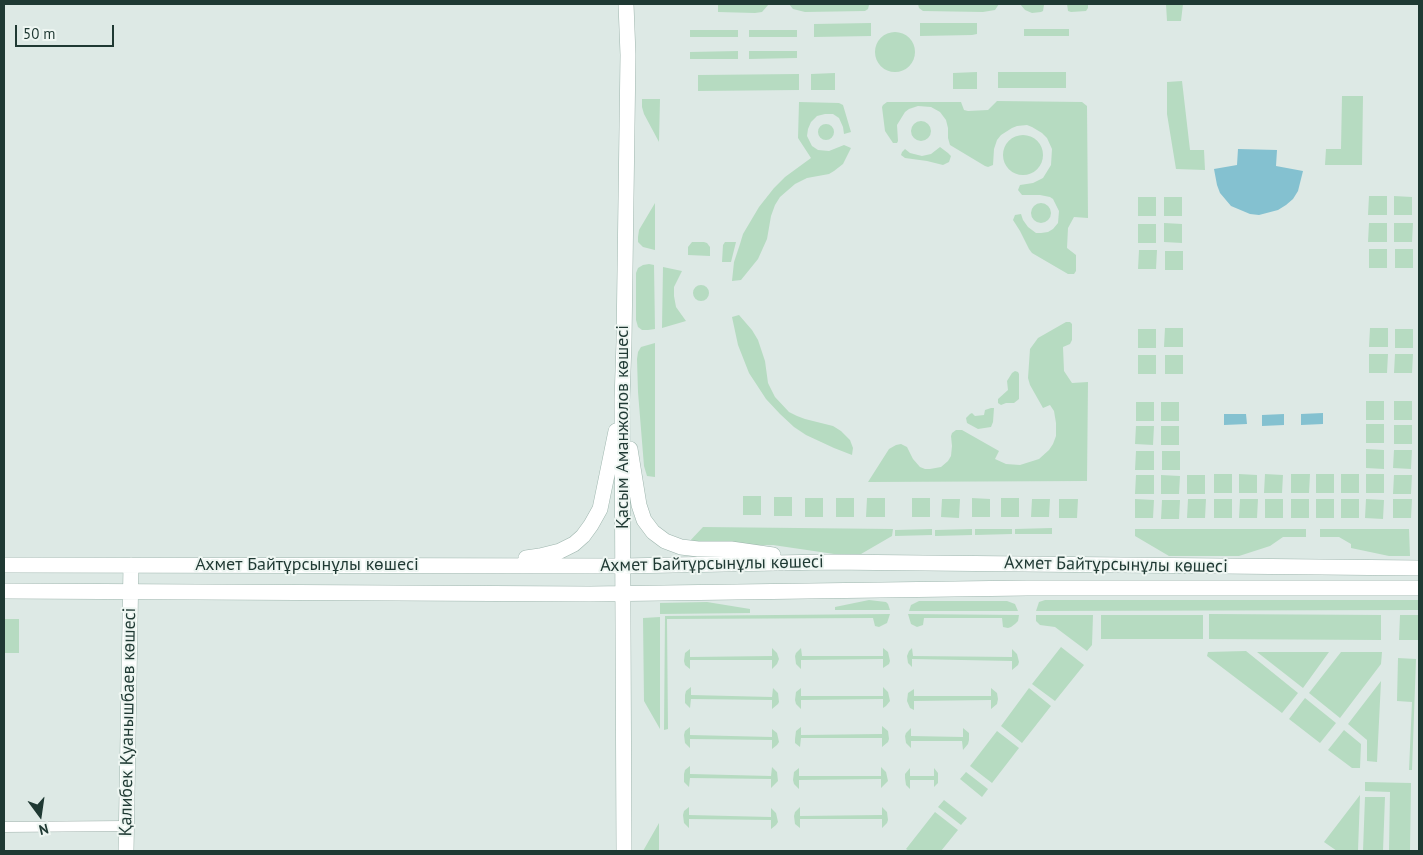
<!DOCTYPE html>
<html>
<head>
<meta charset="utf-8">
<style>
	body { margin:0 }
	#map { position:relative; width:1423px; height:855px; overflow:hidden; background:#dde9e5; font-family:"PT Sans",sans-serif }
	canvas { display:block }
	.frame { position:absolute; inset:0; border:5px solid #1f3933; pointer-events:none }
	.north { position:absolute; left:15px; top:790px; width:50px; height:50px; -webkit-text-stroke:4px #eef6f2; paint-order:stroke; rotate:166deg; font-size:14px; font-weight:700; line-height:20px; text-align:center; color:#1f3933 }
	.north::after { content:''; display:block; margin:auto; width:18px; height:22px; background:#1f3933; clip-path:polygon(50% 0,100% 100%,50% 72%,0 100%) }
	.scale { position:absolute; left:15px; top:25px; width:99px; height:22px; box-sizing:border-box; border:2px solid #1f3933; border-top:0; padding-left:6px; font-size:15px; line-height:18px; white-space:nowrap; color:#1f3933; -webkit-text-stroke:4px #eef6f2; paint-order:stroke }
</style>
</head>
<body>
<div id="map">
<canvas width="1423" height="855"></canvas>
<div class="frame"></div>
<div class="north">N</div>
<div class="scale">50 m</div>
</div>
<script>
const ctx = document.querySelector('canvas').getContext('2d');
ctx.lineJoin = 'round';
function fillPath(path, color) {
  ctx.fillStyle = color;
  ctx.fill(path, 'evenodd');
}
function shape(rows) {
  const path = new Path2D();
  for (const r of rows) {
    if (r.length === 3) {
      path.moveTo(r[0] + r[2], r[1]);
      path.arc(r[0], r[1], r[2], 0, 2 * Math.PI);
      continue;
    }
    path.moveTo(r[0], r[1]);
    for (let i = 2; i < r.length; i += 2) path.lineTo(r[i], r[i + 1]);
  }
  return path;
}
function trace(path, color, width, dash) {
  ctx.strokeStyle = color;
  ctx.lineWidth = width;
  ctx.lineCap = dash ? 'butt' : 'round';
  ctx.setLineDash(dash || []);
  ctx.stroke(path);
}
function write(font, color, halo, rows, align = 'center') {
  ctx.font = font + ' "PT Sans",sans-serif';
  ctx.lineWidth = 4;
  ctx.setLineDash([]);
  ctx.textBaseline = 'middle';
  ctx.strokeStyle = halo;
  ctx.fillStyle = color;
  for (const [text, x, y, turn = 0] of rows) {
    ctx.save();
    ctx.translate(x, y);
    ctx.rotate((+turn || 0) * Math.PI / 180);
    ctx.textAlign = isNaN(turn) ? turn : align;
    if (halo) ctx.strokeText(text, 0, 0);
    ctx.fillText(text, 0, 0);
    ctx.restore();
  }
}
const green = shape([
	[718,4,769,4,762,12,755,13,718,12],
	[789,4,869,4,869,5,868,9,865,11,805,12,793,9],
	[918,4,999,4,995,10,983,12,923,11,919,8],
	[1020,4,1044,4,1044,5,1043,11,1041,12,1032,13,1025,10],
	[1067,4,1088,4,1088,8,1086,11,1071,12,1068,11],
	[1166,4,1183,4,1181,21,1167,21],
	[871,23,871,36,814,37,814,24],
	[920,23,977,23,977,34,972,35,920,36],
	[1024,29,1069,29,1069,36,1024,36],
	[690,30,738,30,738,37,690,37],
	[749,30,797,30,797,37,749,37],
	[895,52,20],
	[738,51,738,59,690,59,690,52],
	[749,51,797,51,797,58,749,59],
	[977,72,977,89,953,89,953,73],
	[998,72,1066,72,1066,88,998,88],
	[835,73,835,90,811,90,811,74],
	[799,74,799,90,698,91,698,75],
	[1182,81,1190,150,1204,150,1205,170,1176,169,1167,114,1167,82],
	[1342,96,1363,96,1362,165,1325,165,1326,149,1341,149],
	[642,99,660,99,659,142,644,114,642,107],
	[997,101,1082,102,1087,106,1088,218,1074,217,1068,228,1067,248,1076,255,1076,271,1074,274,1068,274,1032,253,1029,249,1020,231,1013,220,1015,215,1021,214,1023,220,1028,227,1036,233,1041,233,1048,232,1053,229,1058,223,1059,211,1053,199,1050,197,1040,195,1022,195,1018,190,1020,185,1033,183,1043,178,1051,165,1052,149,1047,138,1042,133,1032,127,1027,125,1017,126,1012,128,1001,135,997,140,994,149,993,165,988,167,985,166,950,145,948,138,948,128,946,120,940,112,931,107,918,106,909,109,905,112,897,125,898,141,897,143,893,143,885,131,882,107,883,105,887,102,961,102,964,110,968,111,988,110],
	[799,102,839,103,843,105,851,132,844,134,843,127,839,118,833,114,825,114,817,116,811,122,808,129,807,136,812,146,818,150,829,151,844,145,851,148,843,164,834,171,829,174,807,178,795,184,780,197,775,205,771,216,767,239,758,259,741,280,732,281,734,262,740,244,743,234,759,207,774,188,785,177,811,158,798,138],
	[921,131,10],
	[826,132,8],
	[1023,155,20],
	[940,147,948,153,951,156,949,162,943,165,927,161,905,158,901,155,902,152,905,149,910,153,922,156,931,154],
	[1369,196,1387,196,1387,215,1368,215],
	[1394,196,1412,197,1412,215,1394,215],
	[1138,197,1156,197,1156,216,1138,216],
	[1164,197,1182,197,1182,216,1164,216],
	[655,203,655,250,643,247,638,242,638,237,639,230],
	[1041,213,10],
	[1164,223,1182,224,1182,243,1164,242],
	[1369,223,1387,223,1387,242,1368,242],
	[1394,223,1413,223,1412,242,1394,242],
	[1138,224,1156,224,1156,243,1138,243],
	[692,242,704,242,707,243,710,247,710,256,688,255,688,247],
	[725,242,736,242,731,262,722,262,723,245],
	[1369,249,1387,249,1387,268,1369,268],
	[1395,249,1413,249,1413,268,1395,268],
	[1139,250,1157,250,1156,269,1138,269],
	[1165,251,1183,251,1183,270,1165,270],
	[649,264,654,265,655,329,648,330,642,330,638,327,636,320,636,273,638,268,643,265],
	[663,267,682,271,674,287,674,296,676,307,686,321,662,328],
	[701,293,8],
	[739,315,752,330,758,340,765,361,768,383,775,397,789,412,797,416,805,419,833,426,841,431,850,440,853,448,852,455,834,448,806,435,794,427,780,414,766,399,749,373,738,345,732,317],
	[1066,322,1070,322,1072,324,1072,340,1070,344,1063,347,1064,371,1072,383,1088,382,1087,481,868,482,889,449,896,445,901,444,907,447,913,459,920,467,925,469,930,469,941,467,948,461,951,456,952,446,951,436,952,433,956,430,962,430,999,451,995,459,1006,464,1020,465,1039,459,1049,450,1053,444,1056,436,1056,423,1054,411,1050,405,1043,408,1030,385,1028,378,1030,349,1038,338],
	[1165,328,1183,328,1183,347,1164,347],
	[1370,328,1388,328,1388,347,1369,347],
	[1138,329,1156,329,1156,348,1138,348],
	[1395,329,1413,329,1413,348,1395,348],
	[655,343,655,477,647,476,644,466,638,392,637,359,638,352,641,347],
	[1369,354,1388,354,1387,373,1369,373],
	[1395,354,1413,354,1412,373,1394,373],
	[1138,355,1156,355,1156,374,1138,374],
	[1165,355,1183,355,1183,374,1165,374],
	[1015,371,1018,372,1019,374,1019,399,1014,403,1006,403,1001,405,998,403,998,399,1008,390,1007,381,1012,373],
	[1366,401,1384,401,1384,420,1366,420],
	[1394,401,1412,401,1412,420,1394,420],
	[1136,402,1154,402,1154,421,1136,421],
	[1161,402,1179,402,1179,421,1161,421],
	[991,408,994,408,993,422,991,427,978,429,967,423,966,418,970,414,972,413,975,416,984,415,985,410],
	[1366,424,1384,424,1384,443,1366,443],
	[1394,425,1412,425,1412,444,1394,444],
	[1136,426,1154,426,1153,445,1135,444],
	[1161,426,1179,426,1179,445,1161,445],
	[1366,449,1384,450,1384,469,1366,468],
	[1394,450,1412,450,1411,469,1393,468],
	[1136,451,1154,451,1154,470,1135,470],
	[1162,451,1180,451,1180,470,1162,470],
	[1214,474,1232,474,1232,493,1214,493],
	[1239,474,1257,475,1257,493,1239,493],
	[1265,474,1283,475,1282,493,1264,493],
	[1291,474,1310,474,1309,493,1291,493],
	[1316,474,1334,474,1334,493,1316,493],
	[1341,474,1359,474,1359,493,1341,493],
	[1366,474,1384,474,1384,493,1366,493],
	[1136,475,1154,475,1154,494,1135,494],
	[1161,475,1180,476,1179,494,1161,494],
	[1187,475,1205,475,1205,494,1187,494],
	[1394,475,1412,475,1411,494,1393,494],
	[743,496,761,496,761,515,743,515],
	[774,497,792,497,792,516,774,516],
	[805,498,823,498,823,517,805,517],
	[836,498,854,498,854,517,836,517],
	[867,498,885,498,885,517,866,517],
	[912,498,930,498,930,517,912,517],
	[972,498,990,499,990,517,972,517],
	[1001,498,1019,498,1019,517,1001,517],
	[942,499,960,499,959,518,941,517],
	[1032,499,1050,499,1049,517,1031,517],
	[1059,499,1078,499,1077,518,1059,518],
	[1135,499,1154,500,1153,518,1135,518],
	[1188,499,1206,499,1205,518,1187,518],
	[1214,499,1232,499,1232,518,1214,518],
	[1240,499,1258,499,1257,518,1239,518],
	[1265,499,1283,499,1283,518,1265,518],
	[1291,499,1309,499,1309,518,1291,518],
	[1316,499,1334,499,1334,518,1316,518],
	[1341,499,1359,499,1359,518,1341,518],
	[1366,499,1384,500,1383,519,1365,518],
	[1393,499,1412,499,1411,518,1393,518],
	[1162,500,1180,500,1179,519,1161,519],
	[703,527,893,529,892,536,861,554,834,554,773,545,709,546,687,544],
	[1052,528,1052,534,1015,534,1015,529],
	[932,529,932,535,895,536,895,530],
	[972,529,972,535,935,536,935,530],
	[975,529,1012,529,1012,534,975,535],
	[1135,529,1306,529,1306,537,1283,537,1270,546,1239,556,1169,556,1135,536],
	[1320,529,1409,529,1410,556,1389,556,1351,548,1351,544,1339,537,1320,537],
	[869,600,886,602,888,604,890,610,835,610,835,607],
	[1045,600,1419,600,1418,610,1036,611,1039,602],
	[919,601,1007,601,1015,604,1018,611,909,611,911,605],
	[707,602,750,609,750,613,660,614,660,603],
	[890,614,887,623,879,627,875,626,873,618,667,619,668,729,664,730,665,616],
	[908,614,1019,615,1018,621,1015,624,1011,627,1008,628,1003,627,1002,618,924,618,923,625,917,627,911,624],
	[1209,614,1381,615,1381,640,1209,639],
	[1036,615,1093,615,1092,645,1087,651,1055,627,1040,625,1036,621],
	[1101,615,1203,615,1203,639,1101,639],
	[1400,615,1418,615,1418,640,1399,640],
	[660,617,660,729,644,701,643,618],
	[4,619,19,619,19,653,4,653],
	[1061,647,1084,665,1055,701,1032,684],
	[772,648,777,653,779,659,777,664,772,669,772,660,690,660,690,669,685,665,684,661,685,653,690,649,690,657,772,656],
	[801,648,802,656,883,656,883,648,888,652,890,661,889,664,883,668,883,659,801,660,801,669,796,664,795,656,796,653],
	[912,648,913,656,1012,657,1012,649,1017,654,1019,662,1018,665,1012,670,1012,661,912,659,912,667,908,663,907,656,909,651],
	[1246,651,1298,693,1282,713,1207,656,1208,652],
	[1257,652,1329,652,1303,688],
	[1341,652,1382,652,1381,664,1340,718,1309,693],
	[1398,658,1416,659,1412,770,1409,770,1412,702,1397,701],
	[1381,681,1377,762,1367,761,1367,740,1348,724],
	[691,687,691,695,772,697,773,688,778,693,779,702,778,704,772,709,772,700,691,699,690,708,685,703,685,695,686,691],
	[883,687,888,692,890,701,886,706,883,708,883,699,801,700,801,709,796,704,795,700,796,692,801,688,801,696,883,696],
	[991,688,997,693,998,699,997,704,991,709,991,700,914,701,914,710,910,708,907,701,908,693,914,689,914,696,991,696],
	[1029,688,1051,706,1022,743,1001,726],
	[1305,698,1336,723,1320,743,1289,719],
	[882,726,888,731,889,739,888,742,882,747,882,738,801,738,800,747,795,743,795,739,796,731,801,727,801,735,882,734],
	[690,727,690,735,772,737,772,729,777,733,779,742,777,745,772,749,772,740,690,739,690,748,685,743,684,735,685,731],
	[911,728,911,736,963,737,963,728,969,733,969,740,968,744,963,750,962,741,911,741,911,748,906,743,905,736,906,733],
	[1344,730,1361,744,1360,768,1352,768,1328,750],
	[997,731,1019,748,992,783,970,766],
	[690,766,690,774,771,776,772,767,777,772,778,781,771,788,771,779,690,778,689,787,684,782,684,774,685,770],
	[881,767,886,772,888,781,881,788,881,779,799,780,799,789,794,784,793,780,794,772,799,768,799,776,881,776],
	[910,768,910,776,934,776,934,768,938,773,938,783,934,787,934,780,910,780,910,789,906,785,905,778,905,774],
	[966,772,988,789,982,797,960,779],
	[1365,782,1411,783,1410,851,1389,851,1390,792,1365,791],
	[1360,795,1358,851,1337,851,1324,842],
	[1365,797,1385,797,1383,851,1363,851],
	[944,800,967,818,961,825,938,807],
	[689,807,689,815,771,817,771,808,776,813,778,822,776,825,771,829,771,820,689,819,689,828,684,823,683,815,684,811],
	[800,807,800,816,882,815,882,807,887,812,888,820,887,823,882,828,882,819,800,819,800,828,795,824,794,816,795,812],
	[935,812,958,830,941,851,909,851,906,849],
	[659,823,659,851,643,851]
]);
const water = shape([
	[1238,149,1277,150,1276,166,1303,171,1298,191,1293,199,1286,205,1278,210,1259,215,1250,214,1231,206,1220,193,1217,185,1214,169,1237,165],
	[1323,413,1323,424,1301,425,1301,414],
	[1224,414,1246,414,1247,424,1224,425],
	[1284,414,1284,425,1262,426,1262,415]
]);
const street = shape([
	[4,827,125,826]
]);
const secondary = shape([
	[630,449,639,505,644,520,653,532,665,541,681,547,698,549,731,549,773,555],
	[526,558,540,556,560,551,574,544,583,536,591,525,600,509,616,431],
	[4,565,623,566,826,562,1419,568],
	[4,591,590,594,1027,588,1419,588],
	[126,851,131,565],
	[624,851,622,400,624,342,628,55,626,4]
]);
const streetNames = [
	["Қасым Аманжолов көшесі",623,427,-90],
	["Ахмет Байтұрсынұлы көшесі",712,564,-1],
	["Ахмет Байтұрсынұлы көшесі",307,565],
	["Ахмет Байтұрсынұлы көшесі",1116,565,1],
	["Қалибек Қуанышбаев көшесі",128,722,-89]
];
fillPath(green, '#b6dbc1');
fillPath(water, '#84c1d0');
trace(street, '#a0b1ac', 11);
trace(secondary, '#9db5ad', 16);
trace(street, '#fff', 10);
trace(secondary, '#fff', 15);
write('18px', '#1f3933', '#eef6f2', streetNames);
</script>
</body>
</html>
